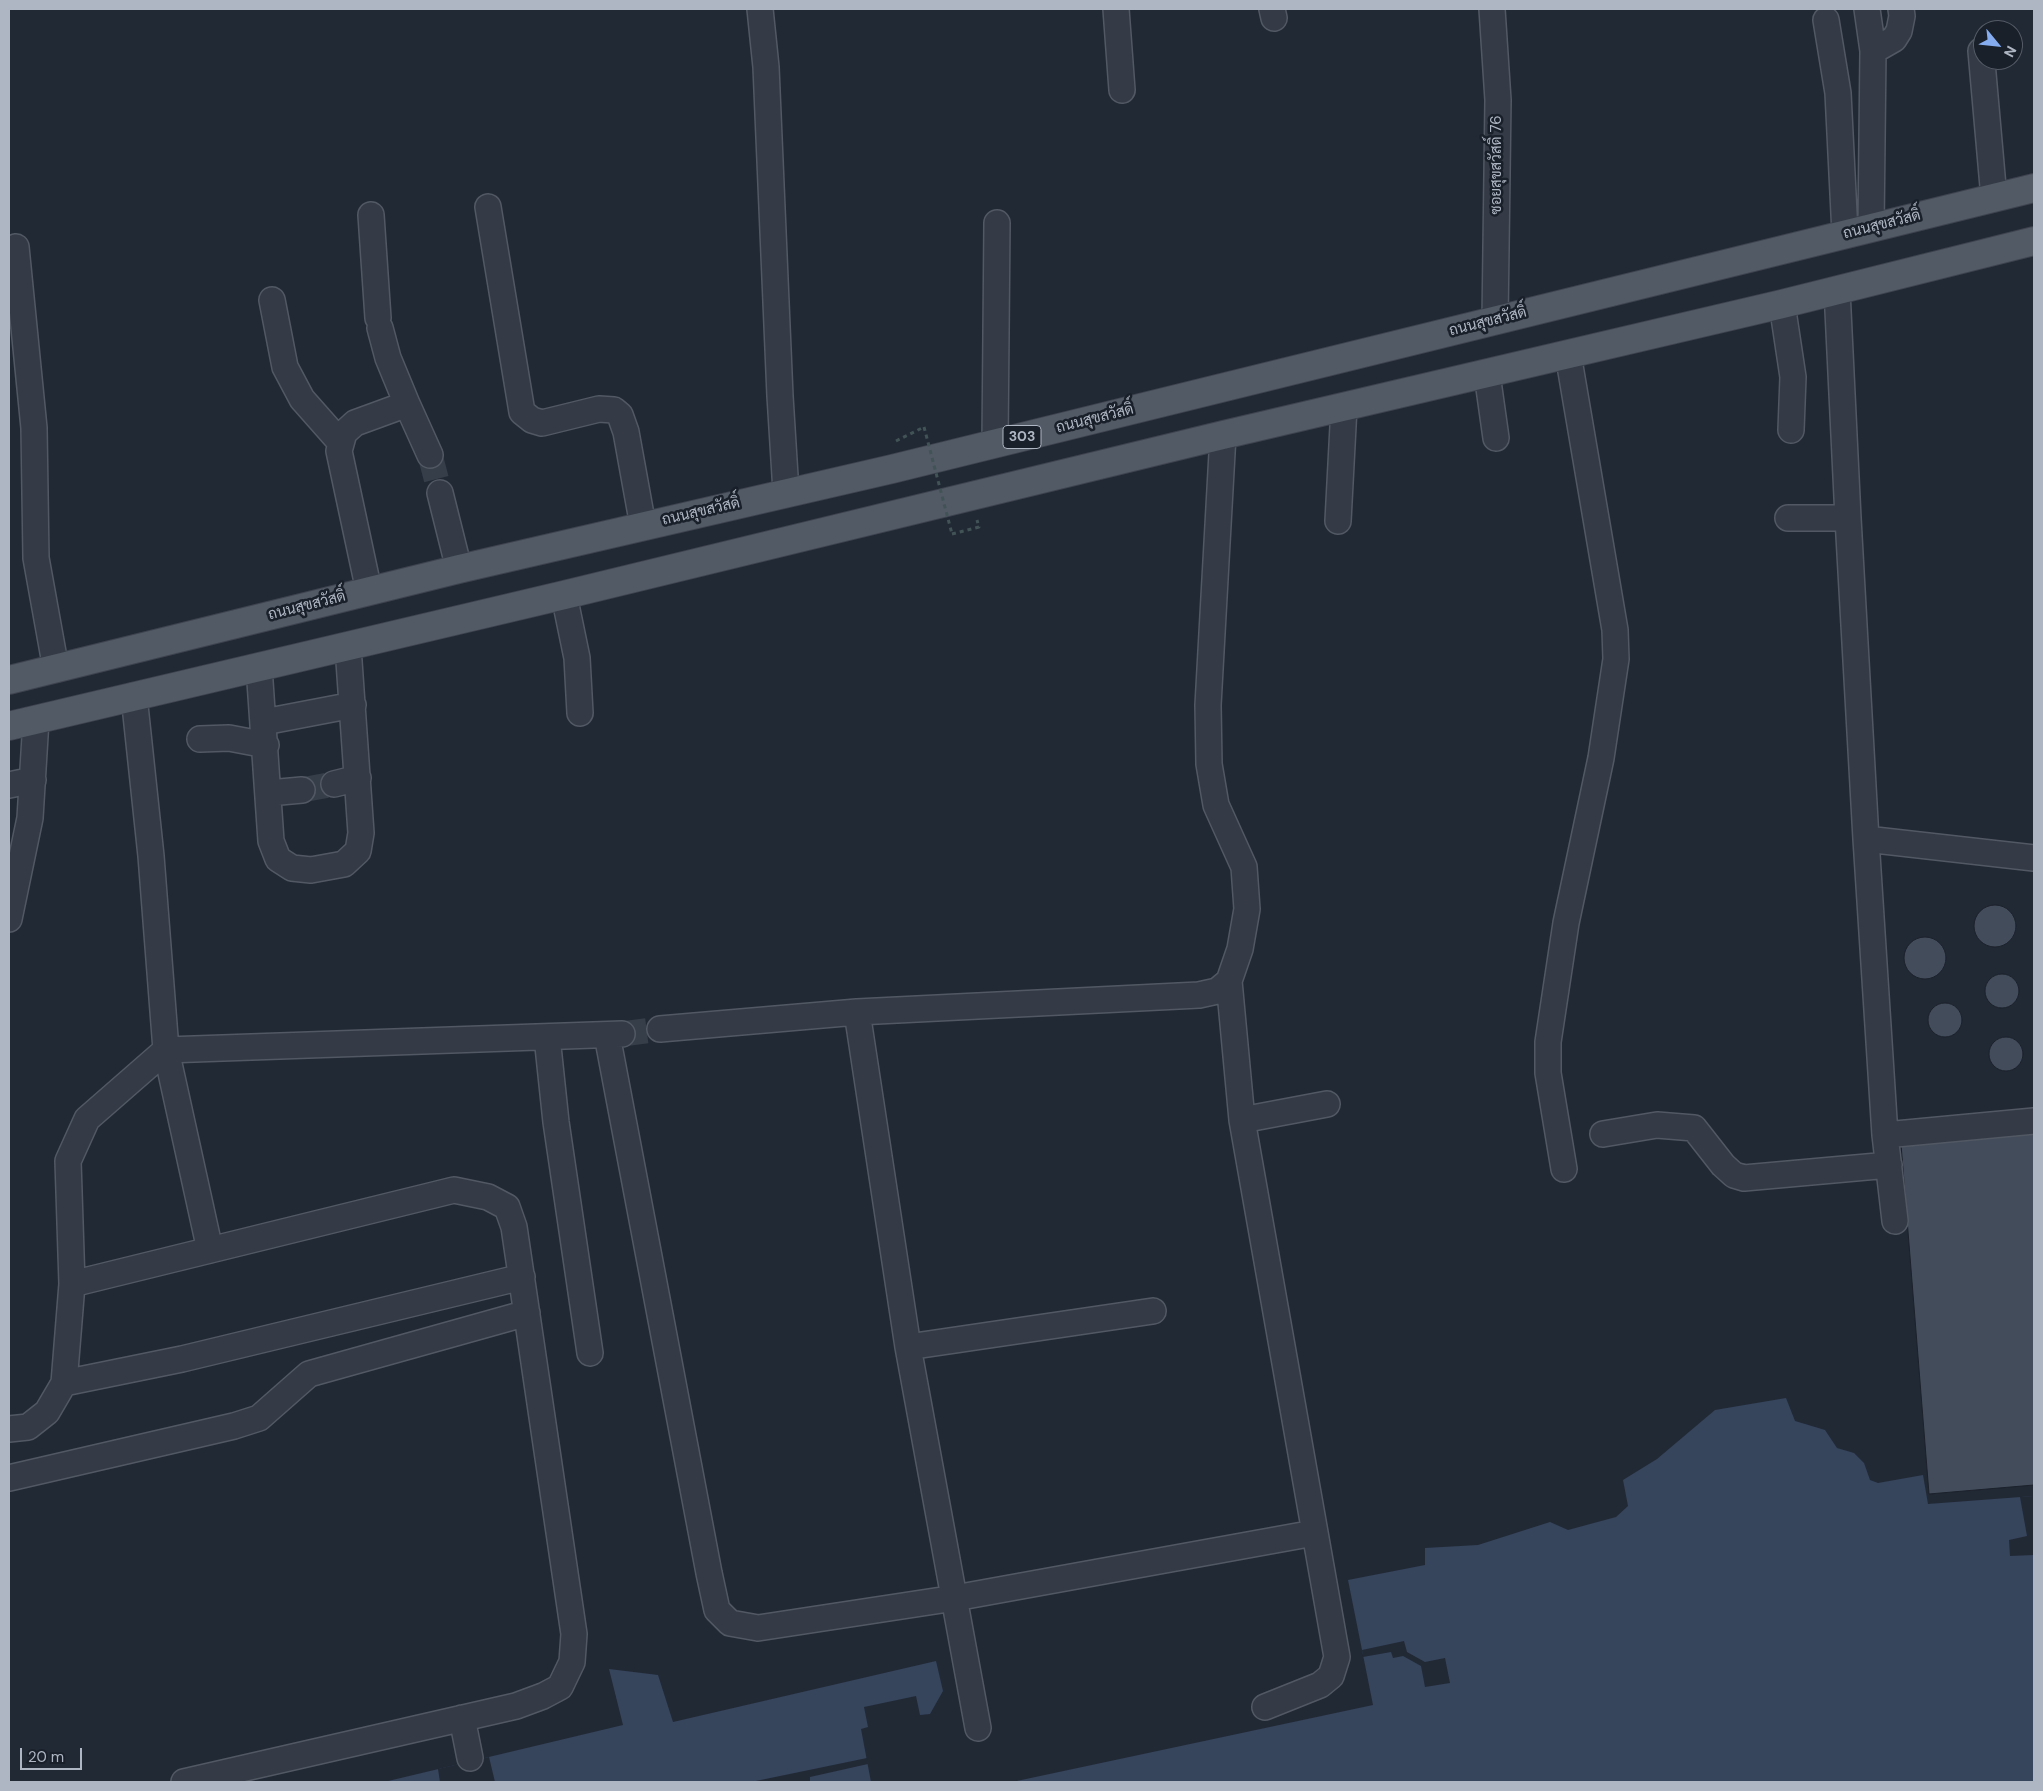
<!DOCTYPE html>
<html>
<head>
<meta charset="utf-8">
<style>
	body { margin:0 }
	#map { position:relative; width:2043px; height:1791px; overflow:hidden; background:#212935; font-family:"DM Sans",sans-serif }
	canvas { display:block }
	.frame { position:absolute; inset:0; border:10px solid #aeb6c3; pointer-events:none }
	.north { position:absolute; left:1973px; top:20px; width:50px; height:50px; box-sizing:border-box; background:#1a202a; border:1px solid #555c67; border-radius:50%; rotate:118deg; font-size:14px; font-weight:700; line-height:20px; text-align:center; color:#aeb6c3 }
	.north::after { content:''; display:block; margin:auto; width:18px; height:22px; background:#86acf0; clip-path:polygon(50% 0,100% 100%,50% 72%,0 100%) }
	.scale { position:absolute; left:20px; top:1748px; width:62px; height:22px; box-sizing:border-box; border:2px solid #aeb6c3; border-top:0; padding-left:6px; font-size:15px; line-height:18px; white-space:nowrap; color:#aeb6c3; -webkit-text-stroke:4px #1a202a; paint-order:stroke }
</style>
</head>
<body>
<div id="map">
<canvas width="2043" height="1791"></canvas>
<div class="frame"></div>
<div class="north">N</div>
<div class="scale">20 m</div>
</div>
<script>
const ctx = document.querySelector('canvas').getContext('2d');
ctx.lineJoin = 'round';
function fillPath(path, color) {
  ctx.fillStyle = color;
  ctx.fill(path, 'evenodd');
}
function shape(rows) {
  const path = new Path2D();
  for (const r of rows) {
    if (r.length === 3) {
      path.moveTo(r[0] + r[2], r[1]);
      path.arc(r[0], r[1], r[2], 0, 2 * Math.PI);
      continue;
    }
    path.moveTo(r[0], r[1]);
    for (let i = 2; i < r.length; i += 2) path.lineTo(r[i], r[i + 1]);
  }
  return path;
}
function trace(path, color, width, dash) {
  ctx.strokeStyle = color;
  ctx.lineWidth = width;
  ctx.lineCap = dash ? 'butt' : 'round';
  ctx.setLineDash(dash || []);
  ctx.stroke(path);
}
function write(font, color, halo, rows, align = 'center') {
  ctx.font = font + ' "DM Sans",Sarabun,sans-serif';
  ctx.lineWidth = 5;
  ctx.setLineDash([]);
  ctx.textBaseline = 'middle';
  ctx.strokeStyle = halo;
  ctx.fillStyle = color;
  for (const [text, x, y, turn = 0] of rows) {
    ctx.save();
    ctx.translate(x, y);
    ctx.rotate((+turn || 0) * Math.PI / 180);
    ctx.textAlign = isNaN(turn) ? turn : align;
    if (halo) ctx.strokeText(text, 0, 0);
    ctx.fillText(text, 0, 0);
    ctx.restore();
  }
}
const water = shape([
	[1786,1398,1795,1421,1825,1430,1837,1448,1854,1453,1864,1463,1870,1480,1878,1483,1923,1475,1928,1504,2034,1496,2034,1782,1012,1782,1373,1705,1348,1580,1425,1565,1425,1548,1478,1545,1550,1522,1568,1530,1616,1517,1628,1506,1623,1480,1657,1459,1715,1410],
	[936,1661,943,1691,930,1714,920,1715,916,1696,864,1707,868,1727,861,1729,871,1782,384,1782,623,1725,609,1669,658,1675,673,1722]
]);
const pier = shape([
	[2034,1496,2034,1555,2010,1556,2009,1540,2027,1536,2020,1497],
	[1404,1641,1407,1652,1425,1662,1445,1658,1450,1683,1425,1687,1421,1666,1403,1656,1393,1658,1391,1652,1363,1657,1362,1650],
	[489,1757,495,1782,440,1782,438,1769],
	[867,1758,868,1764,810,1777,810,1782,751,1782]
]);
const building = shape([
	[1995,926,21],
	[1925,958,21],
	[2002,991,17],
	[1945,1020,17],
	[2006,1054,17],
	[2034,1133,2034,1485,1929,1494,1901,1144,2034,1133]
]);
const minorTunnel = shape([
	[430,455,440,493],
	[302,790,334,784],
	[622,1034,660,1029]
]);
const path = shape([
	[896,441,924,427],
	[952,534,979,527,977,520]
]);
const minor = shape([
	[760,9,766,67,780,396,786,492],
	[1116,9,1122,90],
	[1272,9,1274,18],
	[1492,9,1498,100,1495,321],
	[1867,9,1873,51,1871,228],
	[1826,20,1838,93,1845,234],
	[1873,51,1894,39,1899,31,1902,16,1901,9],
	[1981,51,1994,198],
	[488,207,522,412,532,420,542,423,599,409,614,410,620,415,626,432,643,526],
	[371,215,378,318],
	[16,247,34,428,36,558,56,669],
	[1837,290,1848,518,1866,839,1885,1135,1895,1221],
	[272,300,285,367,302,399,340,442],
	[1782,304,1793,377,1791,430],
	[380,328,388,358,407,404],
	[1487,374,1496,438],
	[995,444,997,223],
	[440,493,459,569],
	[1788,518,1848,518],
	[1338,521,1344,407],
	[369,591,339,451,344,433,355,423,407,404,430,455],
	[564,595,577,658,580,713],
	[259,667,271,841,278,859,292,868,311,870,344,864,358,851,361,833,348,647],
	[264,722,353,705],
	[200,739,229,738,266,745],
	[334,784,358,778],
	[9,785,33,780],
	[269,793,302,790],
	[1866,839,2034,858],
	[9,919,30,818,36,720],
	[1229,981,1242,1120,1337,1657,1331,1676,1320,1685,1265,1707],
	[857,1012,908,1347,978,1728],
	[660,1029,857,1012,1199,995,1217,991,1229,981,1240,949,1247,909,1244,867,1216,805,1209,764,1208,705,1223,435],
	[607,1035,709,1573,717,1610,730,1623,758,1628,955,1598,1314,1533],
	[547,1037,556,1122,590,1353],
	[1242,1120,1327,1104],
	[1603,1134,1657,1125,1694,1128,1723,1165,1734,1175,1744,1178,1889,1165],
	[1885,1135,2034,1121],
	[1564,1169,1548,1073,1548,1042,1566,923,1601,758,1616,659,1615,630,1568,354],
	[210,1250,166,1050,622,1034],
	[72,1284,454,1190,488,1197,507,1207,514,1227,574,1634,572,1662,560,1687,543,1696,516,1706,184,1782],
	[908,1347,1153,1311],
	[64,1383,182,1359,522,1277],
	[9,1429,28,1427,47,1412,64,1383,72,1284,68,1161,87,1119,166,1050,151,856,134,696],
	[9,1478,234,1426,259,1418,309,1374,527,1313],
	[462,1718,470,1758]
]);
const major = shape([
	[9,680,459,569,892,469,2034,188],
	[9,726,564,595,1223,435,1782,304,2034,241]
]);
const pathBridge = shape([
	[924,427,952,534]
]);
const shields = [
	[1022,437,38]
];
const shieldNames = [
	["303",1022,437]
];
const streetNames = [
	["ซอยสุขสวัสดิ์ 76",1497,165,-90],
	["ถนนสุขสวัสดิ์",1882,225,-14],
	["ถนนสุขสวัสดิ์",1488,322,-14],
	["ถนนสุขสวัสดิ์",1095,419,-14],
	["ถนนสุขสวัสดิ์",701,512,-13],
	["ถนนสุขสวัสดิ์",307,606,-14]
];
fillPath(water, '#36445c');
fillPath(pier, '#212935');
fillPath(building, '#424c5a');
trace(building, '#1c222c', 1);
trace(minorTunnel, '#363e4a', 25, [25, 12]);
trace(minor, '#525964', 28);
trace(major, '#3e444f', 30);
trace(path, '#425356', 3, [4, 4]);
trace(minor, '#343b46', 25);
trace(major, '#525a66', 28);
trace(pathBridge, '#425356', 3, [4, 4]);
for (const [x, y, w] of shields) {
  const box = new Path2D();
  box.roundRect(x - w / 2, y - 11.5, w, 23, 4);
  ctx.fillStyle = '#1a202a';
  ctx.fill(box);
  trace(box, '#aeb6c3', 1);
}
write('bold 14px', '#aeb6c3', null, shieldNames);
write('15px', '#aeb6c3', '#1a202a', streetNames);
</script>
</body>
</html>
